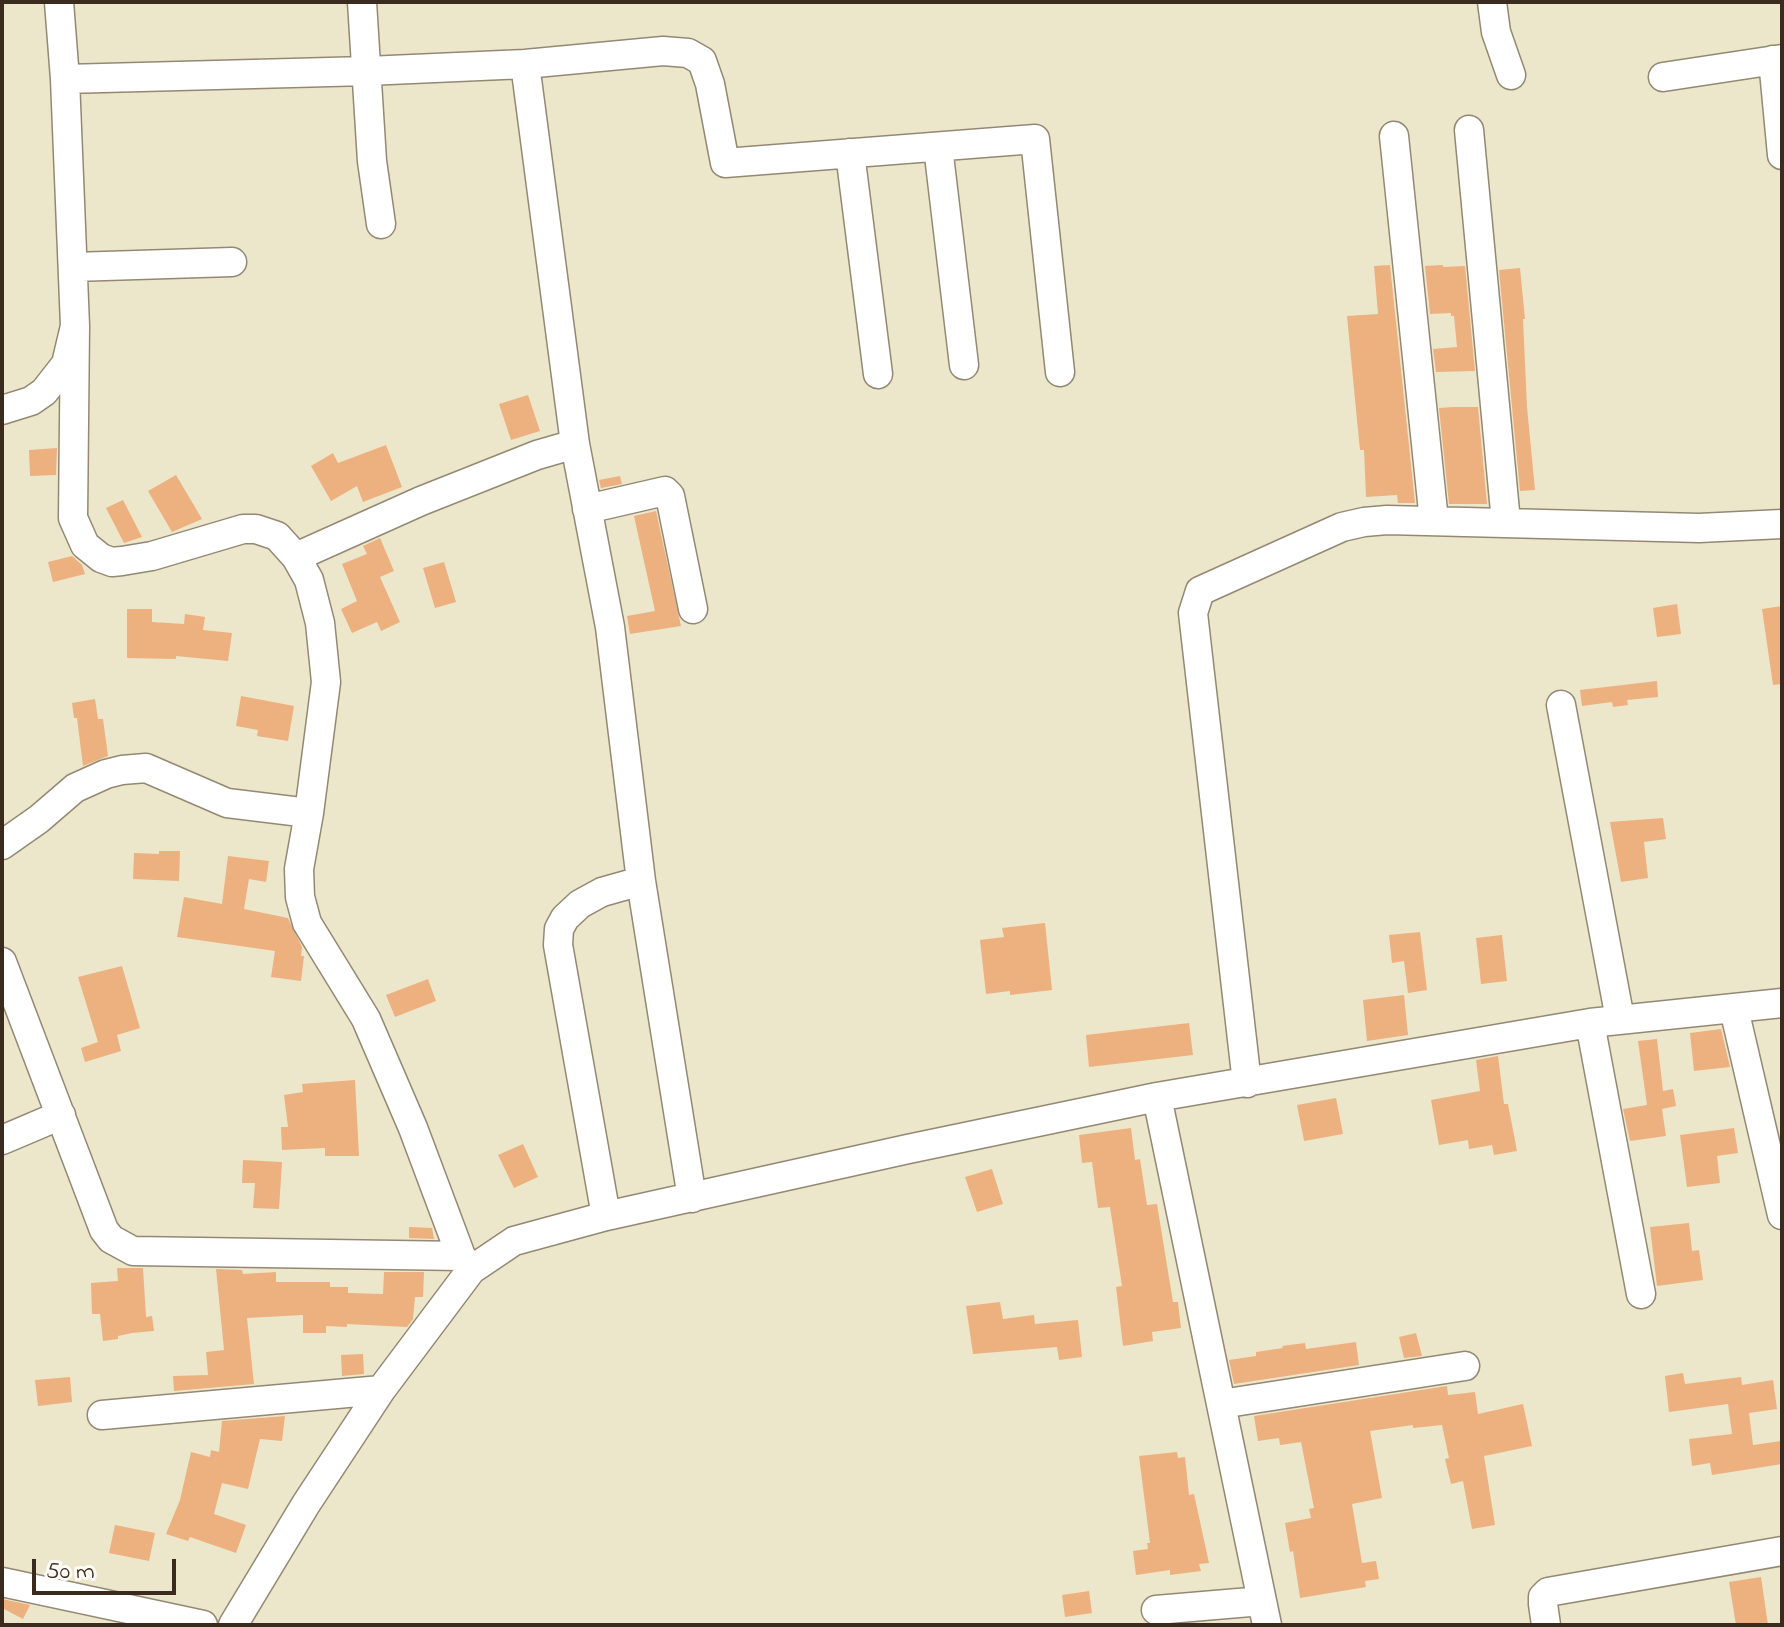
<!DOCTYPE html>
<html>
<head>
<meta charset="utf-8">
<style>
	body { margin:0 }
	#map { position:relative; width:1784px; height:1627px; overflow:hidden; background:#ece7cb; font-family:"Indie Flower",sans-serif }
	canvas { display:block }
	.frame { position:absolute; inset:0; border:4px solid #3b2a1e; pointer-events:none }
	.scale { position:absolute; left:32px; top:1559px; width:144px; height:36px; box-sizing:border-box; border:4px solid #3b2a1e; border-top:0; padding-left:10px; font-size:24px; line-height:28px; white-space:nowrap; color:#3b2a1e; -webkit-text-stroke:6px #fdfcf7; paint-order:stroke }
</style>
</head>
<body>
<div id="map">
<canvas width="1784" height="1627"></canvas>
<div class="frame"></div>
<div class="scale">50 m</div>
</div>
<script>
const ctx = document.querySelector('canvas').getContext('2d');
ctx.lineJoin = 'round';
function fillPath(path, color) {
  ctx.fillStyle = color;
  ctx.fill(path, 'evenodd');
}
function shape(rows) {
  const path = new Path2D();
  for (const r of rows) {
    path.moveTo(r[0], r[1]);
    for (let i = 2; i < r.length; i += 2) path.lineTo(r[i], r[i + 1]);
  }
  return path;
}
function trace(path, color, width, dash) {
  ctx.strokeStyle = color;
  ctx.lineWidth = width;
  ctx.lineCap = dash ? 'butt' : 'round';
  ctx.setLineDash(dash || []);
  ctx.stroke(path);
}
const building = shape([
	[1390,265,1415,503,1398,503,1397,495,1366,497,1364,450,1360,450,1357,420,1347,316,1378,314,1374,266],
	[1443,265,1443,267,1465,266,1475,371,1436,372,1433,349,1457,347,1454,316,1451,316,1451,313,1430,314,1425,266],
	[1520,268,1525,319,1523,319,1527,407,1535,490,1520,491,1499,270],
	[528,395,540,431,511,440,499,404],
	[1454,407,1478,407,1487,504,1449,504,1439,408],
	[386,445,402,487,363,502,357,486,331,501,311,466,333,453,338,463],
	[57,448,56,475,30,476,29,450],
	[176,475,202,519,172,532,148,491],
	[620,476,622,484,601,488,599,480],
	[123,500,142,537,124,543,106,508],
	[656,511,681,626,630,634,627,616,655,611,634,516],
	[380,538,394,571,380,577,400,622,381,631,377,622,352,633,341,609,357,601,342,564,367,554,363,546],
	[72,556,82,565,85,574,53,582,48,562],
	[444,562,456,602,435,608,423,568],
	[1677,604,1681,634,1657,637,1653,608],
	[1782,606,1782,684,1773,685,1762,609],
	[127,609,152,609,152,622,184,624,185,614,205,617,203,630,232,633,228,661,176,656,176,659,127,658],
	[1657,681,1658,697,1627,700,1628,705,1613,707,1612,702,1582,706,1580,690],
	[241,696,294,706,288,741,257,736,258,730,236,726],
	[95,699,98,719,103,719,108,756,83,766,77,718,74,718,72,703],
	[1663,818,1666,839,1644,842,1648,878,1621,882,1610,822],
	[159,851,180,851,179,881,133,879,134,853,159,854],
	[228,856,269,861,266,882,249,879,244,909,288,918,302,947,301,956,304,956,301,981,271,977,275,951,177,937,184,897,222,904],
	[1045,923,1052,990,1010,995,1010,991,986,994,980,940,1004,937,1002,928],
	[1420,932,1427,990,1408,993,1404,961,1392,963,1389,935],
	[1502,935,1507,981,1481,984,1476,938],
	[122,966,140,1028,117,1035,121,1051,85,1062,81,1048,98,1042,78,977],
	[428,979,436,1001,395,1017,386,995],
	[1404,995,1408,1035,1367,1041,1363,1000],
	[1189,1023,1193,1055,1089,1067,1086,1035],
	[1721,1029,1730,1067,1694,1071,1690,1033],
	[1657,1039,1663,1091,1673,1089,1676,1106,1662,1109,1666,1136,1630,1141,1623,1109,1647,1105,1638,1041],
	[1498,1056,1504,1104,1508,1104,1517,1151,1494,1155,1492,1145,1469,1149,1468,1140,1439,1145,1431,1100,1480,1091,1476,1060],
	[355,1080,359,1156,325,1156,325,1148,282,1150,281,1127,288,1127,284,1095,303,1092,302,1084],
	[1336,1098,1343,1134,1304,1141,1297,1105],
	[1131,1128,1135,1160,1140,1159,1147,1205,1157,1204,1173,1302,1178,1302,1181,1328,1152,1332,1153,1341,1123,1346,1116,1287,1122,1286,1110,1207,1098,1208,1092,1162,1082,1163,1079,1135],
	[1734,1128,1738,1153,1717,1156,1720,1183,1687,1187,1680,1135],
	[523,1144,538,1177,514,1188,498,1155],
	[243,1160,282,1162,279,1209,253,1208,255,1183,242,1183],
	[992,1169,1003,1204,977,1212,965,1177],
	[1689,1223,1692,1251,1699,1250,1703,1280,1657,1286,1650,1227],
	[409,1227,432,1228,434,1239,409,1238],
	[117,1268,143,1268,146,1317,152,1316,154,1331,132,1333,118,1336,118,1339,103,1341,100,1314,92,1314,91,1283,118,1281],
	[216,1269,242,1270,243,1274,276,1272,276,1282,330,1282,330,1287,348,1287,348,1293,383,1294,384,1272,424,1272,423,1297,415,1297,413,1319,407,1327,347,1324,347,1327,326,1326,326,1333,303,1333,303,1315,247,1318,254,1384,174,1391,173,1376,208,1375,206,1352,224,1350],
	[1000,1302,1003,1319,1034,1315,1035,1324,1078,1320,1082,1357,1059,1360,1057,1347,973,1354,966,1306],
	[1416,1333,1422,1356,1404,1358,1399,1337],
	[1356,1342,1359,1365,1234,1384,1229,1360,1256,1356,1256,1352,1283,1348,1282,1346,1305,1343,1306,1349],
	[363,1354,364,1374,342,1376,341,1355],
	[1683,1373,1685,1384,1741,1377,1742,1385,1773,1380,1777,1409,1749,1413,1753,1445,1781,1441,1782,1464,1712,1475,1710,1463,1692,1466,1689,1439,1732,1434,1728,1404,1669,1412,1665,1376],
	[70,1377,72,1402,38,1406,35,1380],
	[1447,1386,1448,1395,1475,1392,1478,1414,1523,1404,1532,1446,1484,1456,1495,1525,1472,1529,1463,1481,1451,1484,1445,1459,1449,1458,1442,1425,1413,1428,1413,1425,1370,1431,1382,1498,1352,1504,1362,1563,1376,1561,1379,1579,1365,1581,1366,1587,1300,1598,1293,1551,1290,1552,1285,1523,1311,1518,1309,1509,1314,1508,1301,1442,1280,1445,1279,1438,1258,1441,1254,1416],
	[285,1416,282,1441,260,1439,248,1489,222,1483,214,1514,246,1525,236,1553,190,1537,188,1541,166,1534,180,1500,191,1452,210,1457,211,1450,219,1452,222,1421],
	[1177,1452,1178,1458,1185,1457,1189,1495,1194,1494,1209,1563,1199,1564,1201,1571,1170,1575,1170,1570,1136,1575,1133,1551,1148,1549,1147,1543,1150,1543,1139,1456],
	[115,1525,155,1533,149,1561,109,1553],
	[1761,1577,1768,1625,1736,1625,1729,1582],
	[1089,1591,1092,1613,1065,1617,1062,1595],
	[2,1599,30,1605,23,1619,2,1608]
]);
const minor = shape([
	[362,2,372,161,381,224],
	[1492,2,1496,32,1511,75],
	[1773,60,1782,155],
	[525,64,575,444,610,627,641,881,692,1198],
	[1663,77,1782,59],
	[65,79,367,71,525,64,663,51,688,53,702,61,710,84,725,163,1035,139,1060,372],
	[1469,130,1506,522],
	[1394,136,1434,521],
	[938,147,964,365],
	[850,153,878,374],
	[73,267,232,262],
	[75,326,73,518,85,545,101,558,112,562,122,561,152,556,243,529,256,529,277,536,296,557,309,580,320,623,326,682,309,813],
	[2,410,31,401,44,392,66,364,75,326,65,79,59,2],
	[587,509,665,491,670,496,693,609],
	[296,557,421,501,537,455,575,444],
	[1561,705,1620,1019],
	[2,845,39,819,75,788,106,774,122,770,146,768,227,803,309,813,299,869,300,897,307,923,366,1019,413,1128,461,1256],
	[2,962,104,1230,111,1239,133,1251,461,1256,470,1269],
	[1734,1009,1782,1215],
	[1590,1023,1641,1294],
	[1247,1083,1193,613,1200,591,1342,527,1364,522,1387,520,1699,528,1782,524],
	[1157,1097,1267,1625],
	[2,1140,61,1115],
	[606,1216,558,945,559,929,565,918,580,904,602,892,641,881],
	[1221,1404,1465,1366],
	[102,1415,381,1390],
	[2,1582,203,1625],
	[1156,1610,1262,1601],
	[233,1625,306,1504,381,1390,471,1270,514,1241,606,1216,908,1149,1157,1097,1590,1023,1782,1003],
	[1546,1625,1543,1604,1543,1597,1548,1592,1782,1551]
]);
fillPath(building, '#edb07f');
trace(minor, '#948874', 31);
trace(minor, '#fff', 28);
</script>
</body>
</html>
